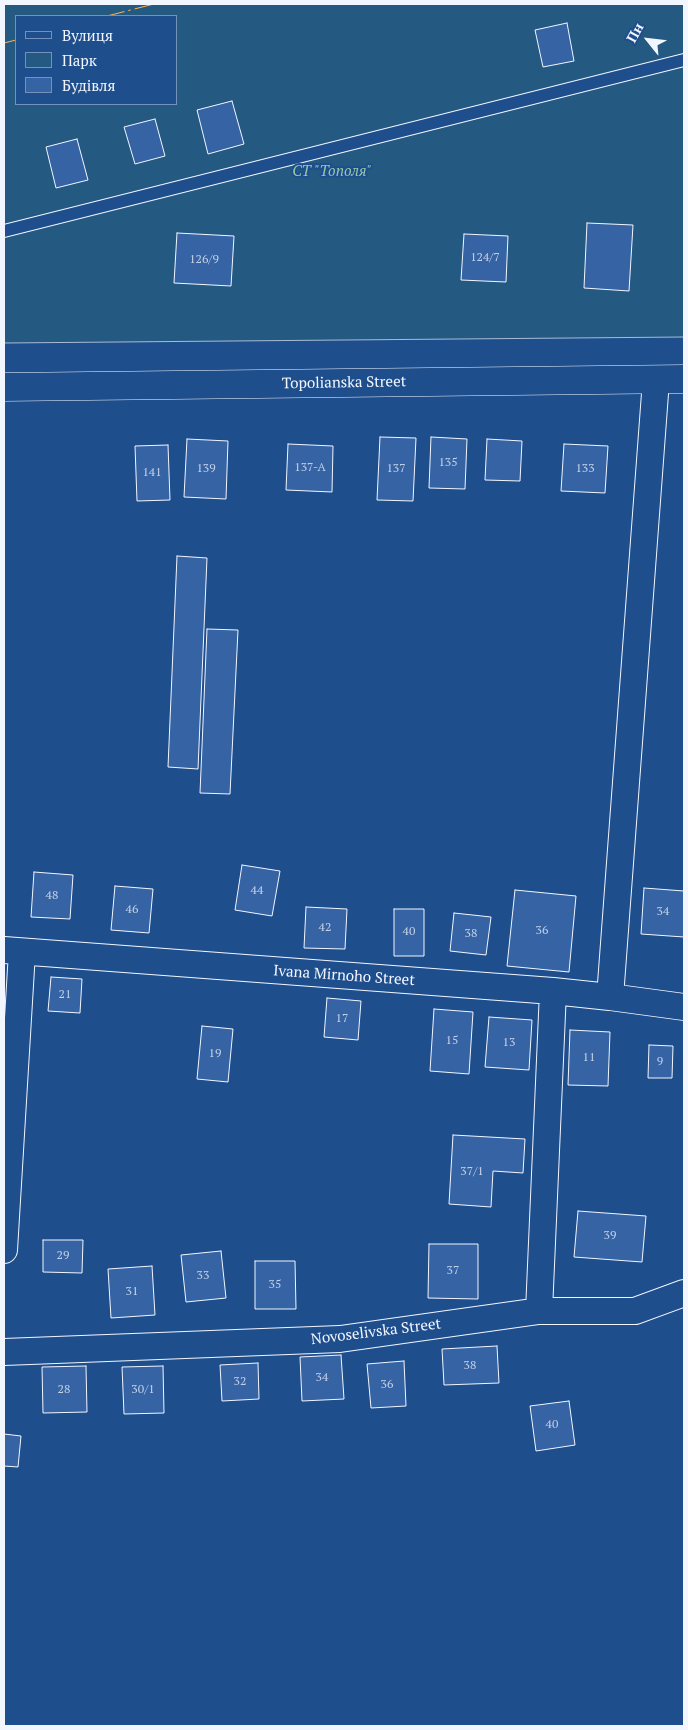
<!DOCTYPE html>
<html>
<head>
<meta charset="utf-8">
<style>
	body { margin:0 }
	#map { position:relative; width:688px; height:1730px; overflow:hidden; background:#1f4e8c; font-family:"PT Serif",serif }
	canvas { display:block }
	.frame { position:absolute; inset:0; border:5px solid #f2f6ff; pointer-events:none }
	.legend { position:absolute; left:15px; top:15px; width:162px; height:90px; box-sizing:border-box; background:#1f4e8c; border:1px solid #7391ba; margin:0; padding:6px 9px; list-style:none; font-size:15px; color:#f2f6ff }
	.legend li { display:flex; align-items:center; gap:10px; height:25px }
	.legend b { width:25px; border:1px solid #7391ba }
	.north { position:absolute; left:623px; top:15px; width:50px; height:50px; -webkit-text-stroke:4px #1f4e8c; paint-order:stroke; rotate:299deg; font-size:14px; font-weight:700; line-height:20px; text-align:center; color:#f2f6ff }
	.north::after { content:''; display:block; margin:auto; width:18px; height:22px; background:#f2f6ff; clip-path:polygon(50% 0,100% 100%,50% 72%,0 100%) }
</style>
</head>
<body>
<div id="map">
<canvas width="688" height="1730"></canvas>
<div class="frame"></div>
<ul class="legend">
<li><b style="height:6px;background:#1f4e8c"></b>Вулиця</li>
<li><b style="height:14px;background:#245a82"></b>Парк</li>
<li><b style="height:14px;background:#3563a3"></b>Будівля</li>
</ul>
<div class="north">Пн</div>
</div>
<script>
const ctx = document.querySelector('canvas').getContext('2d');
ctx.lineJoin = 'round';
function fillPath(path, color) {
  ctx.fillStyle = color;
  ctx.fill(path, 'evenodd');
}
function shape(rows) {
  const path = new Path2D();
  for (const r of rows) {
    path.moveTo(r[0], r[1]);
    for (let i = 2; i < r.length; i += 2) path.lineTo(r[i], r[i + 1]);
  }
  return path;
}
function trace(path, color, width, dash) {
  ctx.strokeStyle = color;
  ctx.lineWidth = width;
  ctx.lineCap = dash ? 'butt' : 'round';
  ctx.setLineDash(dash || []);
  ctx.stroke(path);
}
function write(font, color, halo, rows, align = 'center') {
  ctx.font = font + ' "PT Serif",serif';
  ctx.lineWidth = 4;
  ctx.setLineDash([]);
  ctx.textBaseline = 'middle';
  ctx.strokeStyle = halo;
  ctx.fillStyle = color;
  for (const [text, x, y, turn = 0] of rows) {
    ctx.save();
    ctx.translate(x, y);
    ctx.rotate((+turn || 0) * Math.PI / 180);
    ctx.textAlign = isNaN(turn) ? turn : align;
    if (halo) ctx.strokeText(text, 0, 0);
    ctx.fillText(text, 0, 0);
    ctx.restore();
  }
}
const green = shape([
	[4,4,684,4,684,337,4,343,4,4],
	[16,16,176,16,176,104,16,104,16,16]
]);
const building = shape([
	[567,23,574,61,543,67,535,30,567,23],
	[232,101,244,144,208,154,197,110,232,101],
	[155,119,165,156,135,164,124,127,155,119],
	[77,139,88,180,56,188,46,147,77,139],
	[587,223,633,225,629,291,584,288,587,223],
	[177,233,234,236,231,286,174,283,177,233],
	[464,234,508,236,506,282,461,280,464,234],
	[380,437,416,438,413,501,377,500,380,437],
	[431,437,467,439,465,489,429,488,431,437],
	[187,439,228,441,226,499,184,497,187,439],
	[487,439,522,441,520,481,485,480,487,439],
	[288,444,333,446,332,492,286,490,288,444],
	[564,444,608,446,605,493,561,491,564,444],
	[168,445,170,500,137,501,135,446,168,445],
	[177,556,207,558,198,769,168,767,177,556],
	[207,629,238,630,230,794,200,793,207,629],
	[242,865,280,871,272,916,235,910,242,865],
	[34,872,73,875,70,919,31,917,34,872],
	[115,886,153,889,149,933,111,930,115,886],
	[644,888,684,891,684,937,641,934,644,888],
	[515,890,576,896,569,972,507,966,515,890],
	[306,907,347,909,345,949,304,948,306,907],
	[394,909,424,909,424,956,394,956,394,909],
	[454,913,491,917,486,955,450,951,454,913],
	[51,977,82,979,80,1013,48,1011,51,977],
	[327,998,361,1001,358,1040,324,1037,327,998],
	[434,1009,473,1012,469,1074,430,1071,434,1009],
	[489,1017,532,1020,529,1070,485,1067,489,1017],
	[202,1026,233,1029,228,1082,197,1079,202,1026],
	[570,1030,610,1032,608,1086,568,1085,570,1030],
	[649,1045,673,1046,672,1078,648,1078,649,1045],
	[453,1135,525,1139,523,1173,493,1171,491,1207,449,1204,453,1135],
	[578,1211,646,1216,642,1262,574,1257,578,1211],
	[43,1240,83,1240,82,1273,43,1272,43,1240],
	[429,1244,478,1244,478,1299,428,1298,429,1244],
	[221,1251,226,1298,186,1302,181,1255,221,1251],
	[255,1261,295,1261,296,1309,255,1309,255,1261],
	[152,1266,155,1315,111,1318,108,1269,152,1266],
	[497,1346,499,1383,444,1385,442,1349,497,1346],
	[341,1355,344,1399,302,1401,300,1357,341,1355],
	[404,1361,406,1406,371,1408,367,1364,404,1361],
	[258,1363,259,1399,222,1401,220,1365,258,1363],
	[86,1366,87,1412,43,1413,42,1367,86,1366],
	[163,1366,164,1413,124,1414,122,1367,163,1366],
	[569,1401,575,1445,536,1451,530,1406,569,1401],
	[4,1434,21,1436,18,1467,4,1466,4,1434]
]);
const lane = shape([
	[4,231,684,60]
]);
const street = shape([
	[4,950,553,991,610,997,684,1007],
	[610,997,656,380],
	[4,1250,22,952],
	[539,1311,553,991],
	[4,1352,340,1339,539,1311,635,1311,684,1293]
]);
const secondary = shape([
	[4,387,684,379]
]);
const power = shape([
	[107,16,154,4],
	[4,43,16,40]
]);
const numberNames = [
	["124/7",485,258],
	["126/9",204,260],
	["135",448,463],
	["137-А",310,468],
	["139",206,469],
	["137",396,469],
	["133",585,469],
	["141",152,473],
	["44",257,891],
	["48",52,896],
	["46",132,910],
	["34",663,912],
	["42",325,928],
	["36",542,931],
	["40",409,932],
	["38",471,934],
	["21",65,995],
	["17",342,1019],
	["15",452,1041],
	["13",509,1043],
	["19",215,1054],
	["11",589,1058],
	["9",660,1062],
	["37/1",472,1172],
	["39",610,1236],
	["29",63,1256],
	["37",453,1271],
	["33",203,1276],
	["35",275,1285],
	["31",132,1292],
	["38",470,1366],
	["34",322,1378],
	["32",240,1382],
	["36",387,1385],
	["28",64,1390],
	["30/1",143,1390],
	["40",552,1425]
];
const parkNames = [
	["СТ \"Тополя\"",332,172]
];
const streetNames = [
	["Topolianska Street",344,383,-1],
	["Ivana Mirnoho Street",344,976,4],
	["Novoselivska Street",376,1332,-7]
];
fillPath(green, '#245a82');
trace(green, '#a8bbd7', 1);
fillPath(building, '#3563a3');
trace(building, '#f2f6ff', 1);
trace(lane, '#f2f6ff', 14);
trace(street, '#f2f6ff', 28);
trace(secondary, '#f2f6ff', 29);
trace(lane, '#1f4e8c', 12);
trace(street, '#1f4e8c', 26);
trace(secondary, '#1f4e8c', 28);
trace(power, '#ffb74d', 1, [18, 4, 2.5, 4]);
write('12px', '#c3d1e8', null, numberNames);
write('italic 15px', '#97c8a6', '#1f4e8c', parkNames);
write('15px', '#f2f6ff', '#1f4e8c', streetNames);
</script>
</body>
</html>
